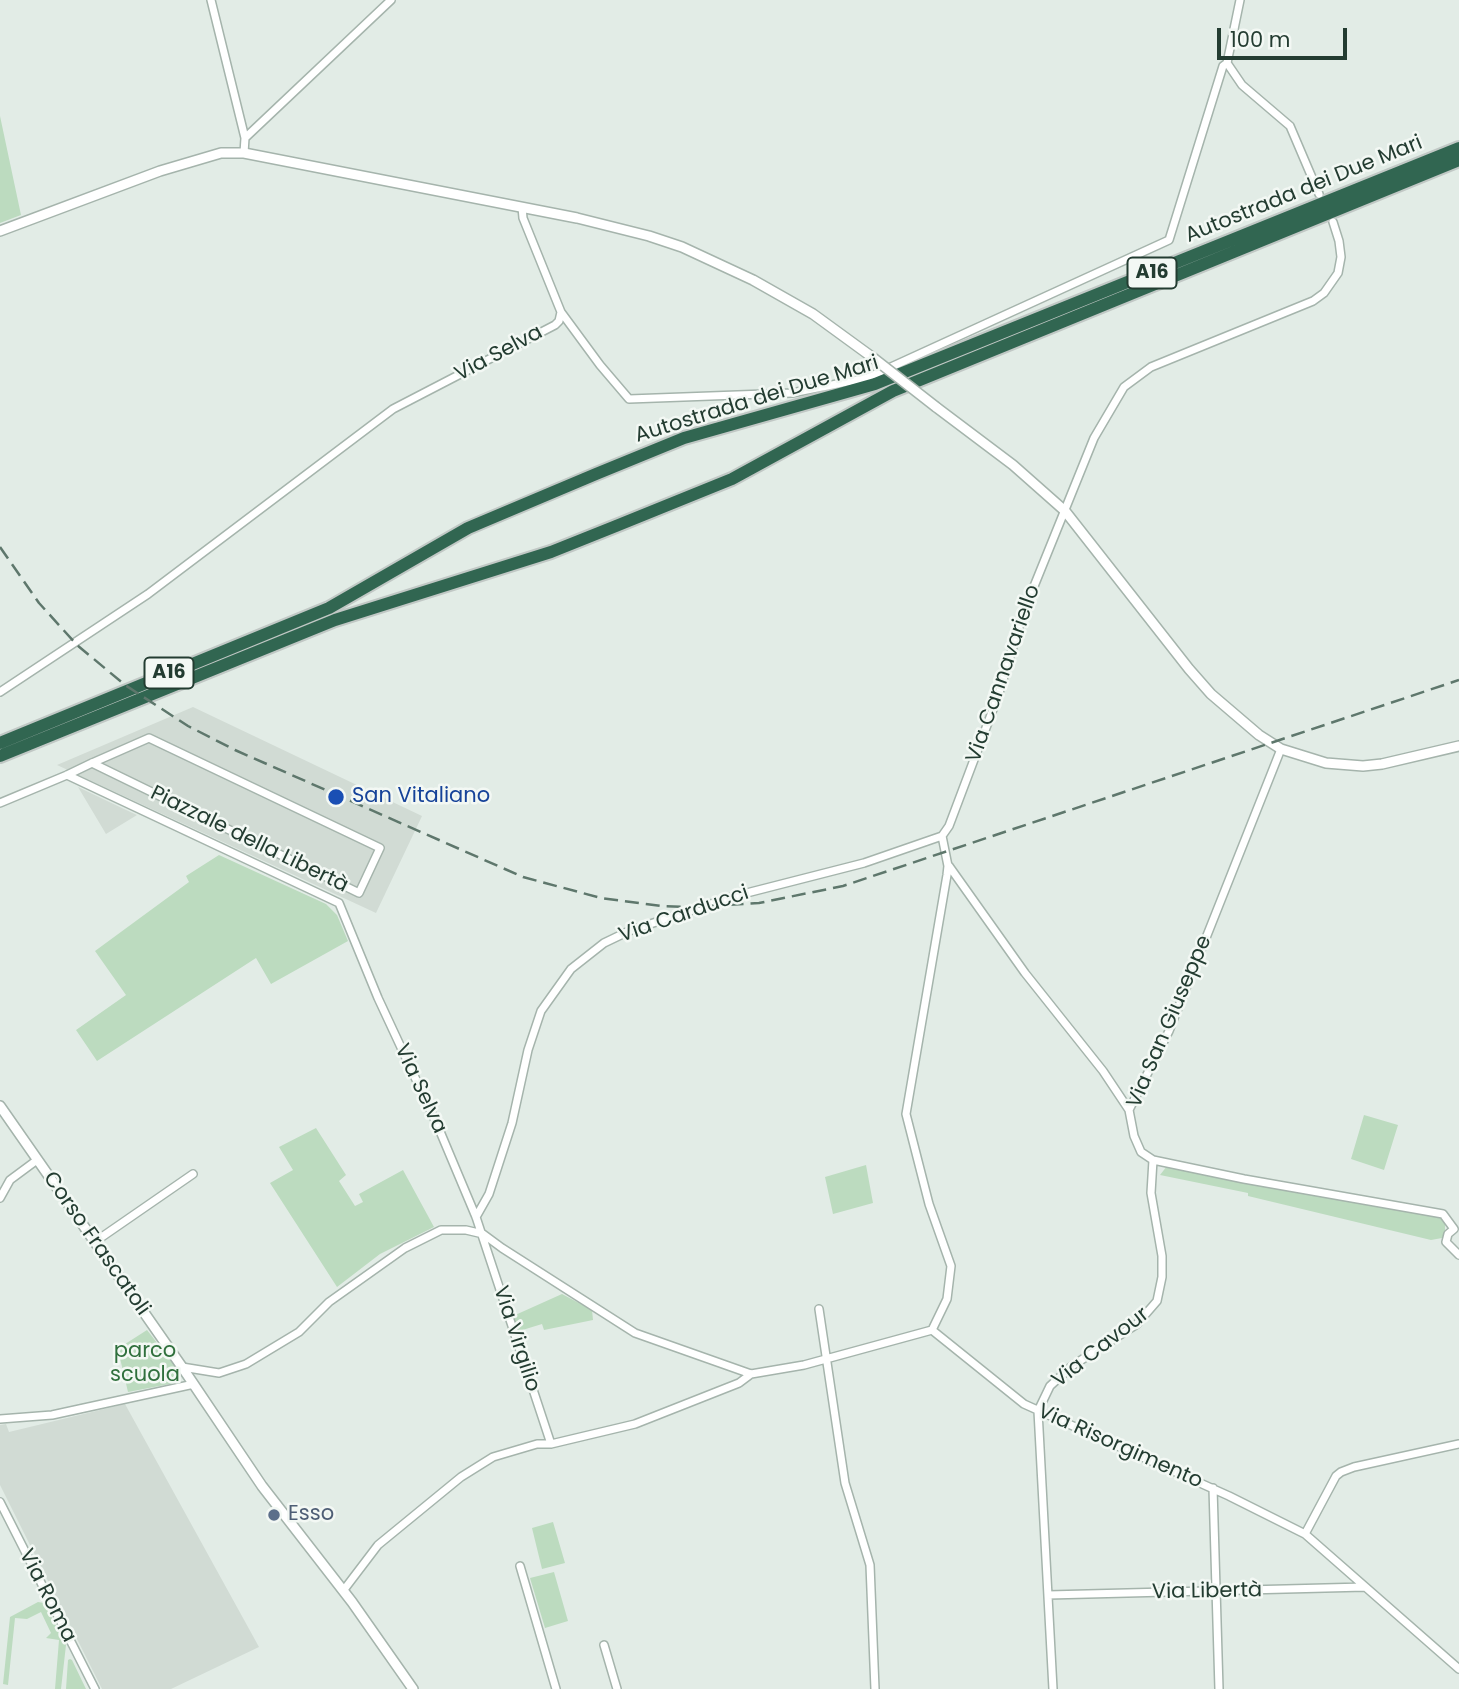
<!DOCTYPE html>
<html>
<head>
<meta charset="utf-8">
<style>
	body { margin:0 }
	#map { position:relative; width:1459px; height:1689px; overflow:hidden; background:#e2ece6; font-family:Poppins,sans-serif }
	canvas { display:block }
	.scale { position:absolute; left:1217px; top:28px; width:130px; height:32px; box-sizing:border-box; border:4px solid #233c31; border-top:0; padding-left:9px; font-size:21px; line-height:24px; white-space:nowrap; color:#233c31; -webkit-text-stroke:5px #f3f8f4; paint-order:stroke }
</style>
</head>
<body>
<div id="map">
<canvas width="1459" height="1689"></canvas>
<div class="scale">100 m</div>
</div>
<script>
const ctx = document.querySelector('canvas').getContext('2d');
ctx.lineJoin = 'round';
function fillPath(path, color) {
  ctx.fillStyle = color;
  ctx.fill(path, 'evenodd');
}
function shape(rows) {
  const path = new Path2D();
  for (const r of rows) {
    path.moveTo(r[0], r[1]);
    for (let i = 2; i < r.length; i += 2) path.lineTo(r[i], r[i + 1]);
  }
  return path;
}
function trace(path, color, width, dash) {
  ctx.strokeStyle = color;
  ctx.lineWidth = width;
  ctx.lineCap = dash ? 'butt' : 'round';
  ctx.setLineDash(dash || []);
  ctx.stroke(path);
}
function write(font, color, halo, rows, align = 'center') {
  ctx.font = font + ' Poppins,sans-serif';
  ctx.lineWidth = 5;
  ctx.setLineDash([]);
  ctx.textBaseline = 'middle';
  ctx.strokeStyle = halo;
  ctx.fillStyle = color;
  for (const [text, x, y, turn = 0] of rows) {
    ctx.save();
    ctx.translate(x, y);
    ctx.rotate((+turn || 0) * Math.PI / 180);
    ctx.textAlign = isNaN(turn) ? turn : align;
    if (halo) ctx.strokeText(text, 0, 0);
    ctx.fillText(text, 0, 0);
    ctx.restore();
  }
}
const built = shape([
	[193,707,422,816,376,913,57,765],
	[78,787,124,809,137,815,106,834],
	[125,1404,259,1647,171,1689,102,1689,0,1485,0,1425,6,1424,9,1432]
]);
const green = shape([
	[0,116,21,215,0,223],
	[219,855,326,904,337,915,348,941,271,984,256,958,97,1061,76,1030,126,995,95,951,189,882,186,876],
	[1364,1115,1398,1125,1384,1170,1351,1159],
	[316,1128,346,1175,339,1181,355,1206,363,1202,359,1194,403,1170,434,1227,380,1254,337,1287,270,1183,293,1170,279,1147],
	[866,1165,873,1203,833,1214,825,1177],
	[1167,1166,1442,1217,1445,1223,1445,1233,1442,1238,1431,1240,1248,1196,1248,1193,1160,1175],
	[562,1294,592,1310,593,1320,544,1330,542,1324,516,1332,512,1319,514,1319,513,1316],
	[147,1330,179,1371,180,1382,128,1392,119,1354,122,1346],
	[553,1522,565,1563,542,1569,532,1528],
	[554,1572,568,1621,545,1628,530,1578],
	[38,1602,44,1603,66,1645,61,1689,55,1689,59,1640,46,1638,51,1633,41,1612,27,1619,15,1618,8,1685,3,1684,10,1617],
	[70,1659,72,1660,86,1689,66,1689,68,1660]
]);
const minor = shape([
	[211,0,245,138],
	[1240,0,1227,63,1242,85,1290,126,1319,194],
	[244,153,245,138,391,0],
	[561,312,600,365,629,399,792,393,867,378,1169,240,1223,66,1227,63],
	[0,692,148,594,393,409,555,325,559,321,561,312,523,218,522,207],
	[1281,749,1169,1031,1129,1110,1134,1136,1141,1152,1153,1160,1244,1179,1443,1214,1454,1229,1448,1234,1446,1242,1459,1255],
	[67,775,339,903,378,998,439,1129,476,1217,551,1444],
	[0,803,67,775,92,763,149,738,380,848,359,893,92,763],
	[942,836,949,826,998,696,1024,611,1094,438,1124,387,1151,367,1313,301,1324,293,1338,273,1341,257,1339,241,1333,222],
	[949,866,1025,973,1103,1071,1129,1110],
	[0,1198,10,1180,37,1160],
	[476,1217,489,1194,512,1123,528,1050,541,1011,571,969,604,943,629,931,735,896,864,863,942,836],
	[96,1241,193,1174],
	[819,1309,845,1483,870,1565,875,1689],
	[932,1330,947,1299,951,1266,929,1204,906,1114,947,875,948,866,942,836],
	[182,1367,219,1373,246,1364,299,1332,329,1302,405,1248,441,1230,466,1230,483,1234,502,1248,635,1333,751,1374,804,1365,932,1330,1024,1404,1229,1496,1305,1534,1459,1669],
	[0,1419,52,1415,194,1384],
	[1213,1488,1219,1689],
	[0,1502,95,1689],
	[1305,1534,1336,1476,1341,1472,1354,1467,1459,1444],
	[520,1566,556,1689],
	[343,1591,378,1545,461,1477,493,1457,537,1444,551,1444,635,1424,739,1383,751,1374],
	[1048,1595,1365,1587],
	[604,1645,617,1689],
	[1053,1689,1038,1411,1050,1386,1072,1366,1137,1324,1157,1301,1162,1277,1162,1256,1151,1193,1153,1160]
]);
const tertiary = shape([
	[0,231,160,171,221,153,244,153,577,218,649,236,682,247,753,280,813,314,872,357],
	[936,407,1013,465,1065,511,1189,669,1211,694,1259,735,1281,749,1326,763,1363,766,1382,764,1459,746],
	[0,1106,182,1367,262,1486,352,1602,413,1689]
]);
const motorway = shape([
	[0,743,329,608,468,528,596,474,684,438,875,384,1459,148],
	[0,756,335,620,551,552,616,526,732,479,893,391,1459,160]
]);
const rail = shape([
	[0,547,39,603,77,645,125,685,188,726,235,750,523,877,601,898,661,906,689,907,759,903,843,886,1459,680]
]);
const tertiaryBridge = shape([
	[872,357,936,407]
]);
const markers = [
	[336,797,9,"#1a4fb4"],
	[274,1515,7,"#5c6f8a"]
];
const shields = [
	[1152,273,49],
	[169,673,49]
];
const shieldNames = [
	["A16",1152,273],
	["A16",169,673]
];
const streetNames = [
	["Autostrada dei Due Mari",1304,190,-22],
	["Via Selva",499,354,-28],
	["Autostrada dei Due Mari",757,400,-17],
	["Via Cannavariello",1004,674,-71],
	["Piazzale della Libertà",249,840,26],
	["Via Carducci",684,915,-19],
	["Via San Giuseppe",1170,1022,-67],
	["Via Selva",420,1089,65],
	["Corso Frascatoli",96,1244,55],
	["Via Virgilio",516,1339,72],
	["Via Cavour",1101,1348,-38],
	["Via Risorgimento",1120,1447,24],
	["Via Libertà",1207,1592,-1],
	["Via Roma",47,1596,63]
];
const transitNames = [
	["San Vitaliano",352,797]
];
const parkNames = [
	["parco",145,1352],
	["scuola",145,1376]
];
const serviceNames = [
	["Esso",288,1515]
];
fillPath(built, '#d1dbd4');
fillPath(green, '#bcdbbf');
trace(minor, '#a5b4ac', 10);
trace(tertiary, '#a5b4ac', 12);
trace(motorway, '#c1c8c5', 16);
trace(minor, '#fff', 7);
trace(tertiary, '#fff', 9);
trace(motorway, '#316651', 12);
trace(rail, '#5e776c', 2.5, [14, 7]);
trace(tertiaryBridge, '#a5b4ac', 12, []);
trace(tertiaryBridge, '#fff', 9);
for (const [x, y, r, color] of markers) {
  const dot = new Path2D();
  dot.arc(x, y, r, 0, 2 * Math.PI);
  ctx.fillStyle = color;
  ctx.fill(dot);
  trace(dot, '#f3f8f4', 2.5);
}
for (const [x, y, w] of shields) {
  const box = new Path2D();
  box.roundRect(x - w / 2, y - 15.5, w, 31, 5);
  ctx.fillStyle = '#f3f8f4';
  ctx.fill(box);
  trace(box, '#233c31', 2);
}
write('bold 19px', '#233c31', null, shieldNames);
write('21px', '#233c31', '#f3f8f4', streetNames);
write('21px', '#164399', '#f3f8f4', transitNames, 'left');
write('21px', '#30703d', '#f3f8f4', parkNames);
write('21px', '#4e5e75', '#f3f8f4', serviceNames, 'left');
</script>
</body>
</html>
